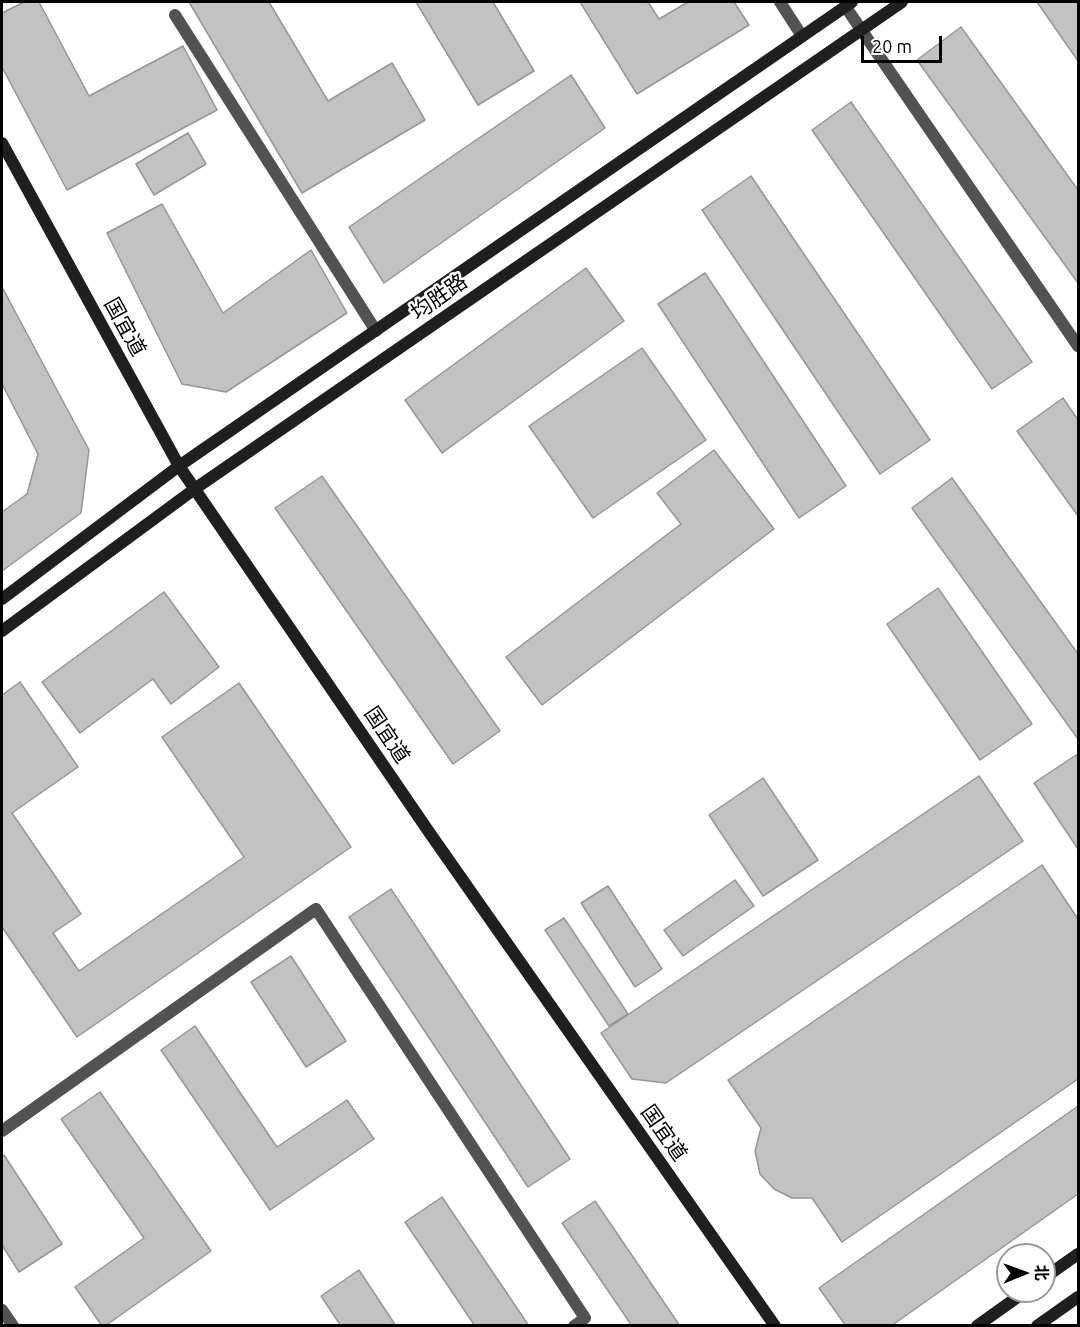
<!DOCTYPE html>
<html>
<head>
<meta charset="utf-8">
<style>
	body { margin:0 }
	#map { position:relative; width:1080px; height:1327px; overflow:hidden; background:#fff; font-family:Ubuntu,"Noto Sans SC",sans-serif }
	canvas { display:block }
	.frame { position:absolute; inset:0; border:3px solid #000; pointer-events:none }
	.north { position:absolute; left:996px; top:1243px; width:60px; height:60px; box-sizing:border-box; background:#fff; border:2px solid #999; border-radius:50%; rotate:89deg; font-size:16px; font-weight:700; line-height:24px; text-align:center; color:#000 }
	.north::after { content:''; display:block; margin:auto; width:21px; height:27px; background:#000; clip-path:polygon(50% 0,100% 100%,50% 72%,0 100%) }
	.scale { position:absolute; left:861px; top:36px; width:81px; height:27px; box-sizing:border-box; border:3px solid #000; border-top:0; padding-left:8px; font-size:18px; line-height:21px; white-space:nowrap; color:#000; -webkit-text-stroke:4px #fff; paint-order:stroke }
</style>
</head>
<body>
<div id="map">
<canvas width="1080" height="1327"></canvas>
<div class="frame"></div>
<div class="north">北</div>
<div class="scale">20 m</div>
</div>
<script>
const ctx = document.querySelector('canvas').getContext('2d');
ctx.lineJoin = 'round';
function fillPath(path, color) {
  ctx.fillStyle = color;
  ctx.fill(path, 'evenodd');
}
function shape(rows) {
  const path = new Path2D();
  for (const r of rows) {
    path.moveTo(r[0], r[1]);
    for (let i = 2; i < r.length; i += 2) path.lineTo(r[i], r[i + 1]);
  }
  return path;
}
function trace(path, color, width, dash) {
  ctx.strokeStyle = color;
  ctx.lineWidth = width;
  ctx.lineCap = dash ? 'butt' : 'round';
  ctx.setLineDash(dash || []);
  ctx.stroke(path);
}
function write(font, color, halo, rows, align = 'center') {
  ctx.font = font + ' Ubuntu,"Noto Sans SC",sans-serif';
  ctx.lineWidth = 5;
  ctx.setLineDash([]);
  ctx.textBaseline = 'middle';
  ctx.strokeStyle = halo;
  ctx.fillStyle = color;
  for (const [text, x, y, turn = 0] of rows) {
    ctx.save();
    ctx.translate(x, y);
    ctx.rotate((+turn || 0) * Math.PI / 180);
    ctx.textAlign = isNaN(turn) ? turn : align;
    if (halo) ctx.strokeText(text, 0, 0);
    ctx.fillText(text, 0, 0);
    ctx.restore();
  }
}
const building = shape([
	[24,2,39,2,89,96,183,46,217,110,67,190,2,67,2,13,24,2],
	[189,2,269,2,328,101,392,63,425,120,302,193,189,2],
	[416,2,493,2,534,71,478,105,416,2],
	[580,2,648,2,659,19,688,2,734,2,749,25,637,94,580,2],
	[1037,2,1078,2,1078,61,1037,2],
	[961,27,1078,190,1078,283,917,60,961,27],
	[571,75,605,128,384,283,349,227,571,75],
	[851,102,1032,362,992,389,812,130,851,102],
	[188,133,206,164,154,195,136,164,188,133],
	[751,176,930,440,880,474,702,210,751,176],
	[162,204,223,313,311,250,347,313,226,392,182,384,107,233,162,204],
	[586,268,624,321,442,453,405,400,586,268],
	[705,273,846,486,799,518,658,304,705,273],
	[2,287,89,450,81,513,2,571,2,512,27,494,38,454,2,384,2,287],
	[642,348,706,440,593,518,529,426,642,348],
	[1063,398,1078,420,1078,516,1017,431,1063,398],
	[714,450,774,529,542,705,506,657,681,524,657,493,714,450],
	[322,476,500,731,453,764,275,508,322,476],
	[952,478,1078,654,1078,739,912,508,952,478],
	[938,588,1032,724,980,760,887,624,938,588],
	[164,592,219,667,171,704,153,679,80,733,42,682,164,592],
	[20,682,78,767,12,813,81,914,53,933,79,971,244,857,162,737,239,683,351,847,77,1037,2,927,2,695,20,682],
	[1076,755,1078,758,1078,849,1034,783,1076,755],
	[979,776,1023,841,666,1083,632,1079,601,1033,979,776],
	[763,778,818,860,763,896,709,815,763,778],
	[1042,865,1078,919,1078,1079,842,1242,812,1198,792,1198,774,1189,760,1174,755,1151,761,1128,728,1080,1042,865],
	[735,880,754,906,683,956,664,930,735,880],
	[608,886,662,969,635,987,581,903,608,886],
	[391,889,570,1159,528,1187,349,917,391,889],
	[564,918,628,1014,609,1026,545,930,564,918],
	[291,956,346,1041,306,1067,251,982,291,956],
	[195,1026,277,1147,347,1100,374,1139,270,1210,161,1050,195,1026],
	[100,1092,211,1251,105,1326,102,1326,75,1287,144,1238,61,1119,100,1092],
	[1078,1106,1078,1194,891,1326,846,1326,819,1288,1078,1106],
	[4,1155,62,1244,19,1272,2,1245,2,1157,4,1155],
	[442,1197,529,1326,475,1326,405,1222,442,1197],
	[595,1201,680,1326,632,1326,562,1223,595,1201],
	[359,1270,396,1326,341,1326,321,1296,359,1270]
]);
const lane = shape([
	[780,2,802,36],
	[845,6,1078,346],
	[175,15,376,331],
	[2,1131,316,909,585,1318,574,1326],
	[2,1310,13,1326]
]);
const secondary = shape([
	[2,143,179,466,429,832,775,1326],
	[2,599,179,466,852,2],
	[2,631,196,488,902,2],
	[1044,1278,1078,1254],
	[977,1326,1026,1291],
	[1037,1326,1078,1297]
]);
const streetNames = [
	["均胜路",439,297,-35],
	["国宜道",125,327,61],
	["国宜道",387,735,56],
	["国宜道",664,1133,55]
];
fillPath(building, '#c2c2c2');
trace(building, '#969696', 1.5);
trace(lane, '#525252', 12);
trace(secondary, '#1f1f1f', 12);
write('21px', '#000', '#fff', streetNames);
</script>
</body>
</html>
